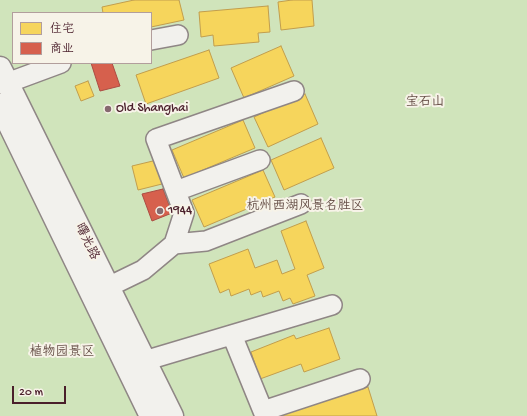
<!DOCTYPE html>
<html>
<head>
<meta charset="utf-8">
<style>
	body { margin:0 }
	#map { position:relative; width:527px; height:416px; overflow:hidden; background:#f4f2ec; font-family:"Gochi Hand","LXGW WenKai TC",sans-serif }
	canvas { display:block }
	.legend { position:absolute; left:12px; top:12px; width:140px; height:52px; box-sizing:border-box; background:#f7f3e8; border:1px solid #b29e9c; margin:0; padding:5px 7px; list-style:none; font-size:12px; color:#4a1f2b }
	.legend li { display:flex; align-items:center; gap:8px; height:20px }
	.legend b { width:20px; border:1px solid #b29e9c }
	.scale { position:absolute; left:12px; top:386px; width:54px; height:18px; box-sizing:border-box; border:2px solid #4a1f2b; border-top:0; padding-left:5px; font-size:12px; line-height:14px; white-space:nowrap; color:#4a1f2b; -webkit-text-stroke:3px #f7f3e8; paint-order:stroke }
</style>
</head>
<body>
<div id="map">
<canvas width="527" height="416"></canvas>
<ul class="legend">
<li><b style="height:11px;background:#f6d55c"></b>住宅</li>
<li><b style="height:11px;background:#d6604d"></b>商业</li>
</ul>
<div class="scale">20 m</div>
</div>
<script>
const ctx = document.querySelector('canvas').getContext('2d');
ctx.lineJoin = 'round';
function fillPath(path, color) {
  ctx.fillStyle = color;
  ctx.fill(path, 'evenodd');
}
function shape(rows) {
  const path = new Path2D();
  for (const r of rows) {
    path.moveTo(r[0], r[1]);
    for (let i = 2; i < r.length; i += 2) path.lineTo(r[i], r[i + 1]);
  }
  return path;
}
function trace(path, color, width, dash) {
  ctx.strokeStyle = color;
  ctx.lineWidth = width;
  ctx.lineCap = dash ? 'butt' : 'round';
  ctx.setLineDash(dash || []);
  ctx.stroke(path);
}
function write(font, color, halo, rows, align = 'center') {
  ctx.font = font + ' "Gochi Hand","LXGW WenKai TC",sans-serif';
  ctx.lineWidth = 4;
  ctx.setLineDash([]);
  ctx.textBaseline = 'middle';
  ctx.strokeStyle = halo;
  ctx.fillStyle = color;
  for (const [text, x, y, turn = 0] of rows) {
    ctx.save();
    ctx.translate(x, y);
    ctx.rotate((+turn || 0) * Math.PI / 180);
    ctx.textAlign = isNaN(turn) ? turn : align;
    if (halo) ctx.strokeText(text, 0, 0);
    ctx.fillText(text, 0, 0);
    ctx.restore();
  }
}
const green = shape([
	[0,0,527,0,527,416,0,416],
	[13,13,151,13,151,63,13,63]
]);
const homes = shape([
	[134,0,179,0,184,20,151,27,151,13,103,13,102,7,134,0],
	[292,0,312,0,314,26,281,30,278,2,292,0],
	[268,6,270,32,258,33,259,42,214,46,213,35,201,37,199,12,268,6],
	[281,46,294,76,244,98,231,68,281,46],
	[209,50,219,78,146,104,136,75,209,50],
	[88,81,94,96,81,101,75,86,88,81],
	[305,94,318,124,268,147,254,117,305,94],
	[243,120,255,148,184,178,172,150,243,120],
	[321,138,334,168,284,190,271,160,321,138],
	[157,160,162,184,138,190,132,166,157,160],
	[263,170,275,197,204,227,192,200,263,170],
	[306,221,324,268,307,275,315,296,293,304,290,298,283,301,279,291,263,297,261,291,251,295,249,289,231,296,229,289,220,293,209,264,248,249,255,268,277,260,282,274,295,269,281,231,306,221],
	[329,328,340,359,304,372,301,364,260,379,251,352,294,335,296,339,329,328],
	[368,387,377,416,279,416,368,387]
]);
const shops = shape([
	[91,63,112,63,120,86,100,91,91,63],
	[163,189,172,213,152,221,142,194,163,189]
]);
const minor = shape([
	[151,40,178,35],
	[7,83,61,63],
	[176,191,260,160],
	[174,244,184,213,156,139,294,91],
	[108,287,143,270,174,244,206,241,301,204],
	[232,335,263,411,360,379],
	[144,361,332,305]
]);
const major = shape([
	[0,68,172,416],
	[0,105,151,416]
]);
const markers = [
	[108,109,4,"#86696f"],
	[160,211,4,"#86696f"]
];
const parkNames = [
	["宝石山",425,103],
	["杭州西湖风景名胜区",305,207],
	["植物园景区",62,353]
];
const poiNames = [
	["Old Shanghai",116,109],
	["1944",168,211]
];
const streetNames = [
	["曙光路",86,242,64]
];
fillPath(green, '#d0e4bb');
fillPath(homes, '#f6d55c');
trace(homes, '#c29e4d', 1);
fillPath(shops, '#d6604d');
trace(shops, '#ac4c43', 1);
trace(minor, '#8f8685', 22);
trace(major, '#8f8685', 25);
trace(minor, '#f2f1ed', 19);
trace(major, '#f2f1ed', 22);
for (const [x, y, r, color] of markers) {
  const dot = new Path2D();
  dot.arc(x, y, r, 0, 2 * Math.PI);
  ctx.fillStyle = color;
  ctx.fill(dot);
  trace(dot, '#f7f3e8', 1.5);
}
write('13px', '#644d45', '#f7f3e8', parkNames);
write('13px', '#4a1f2b', '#f7f3e8', poiNames, 'left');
write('13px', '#4a1f2b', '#f7f3e8', streetNames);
</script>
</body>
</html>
